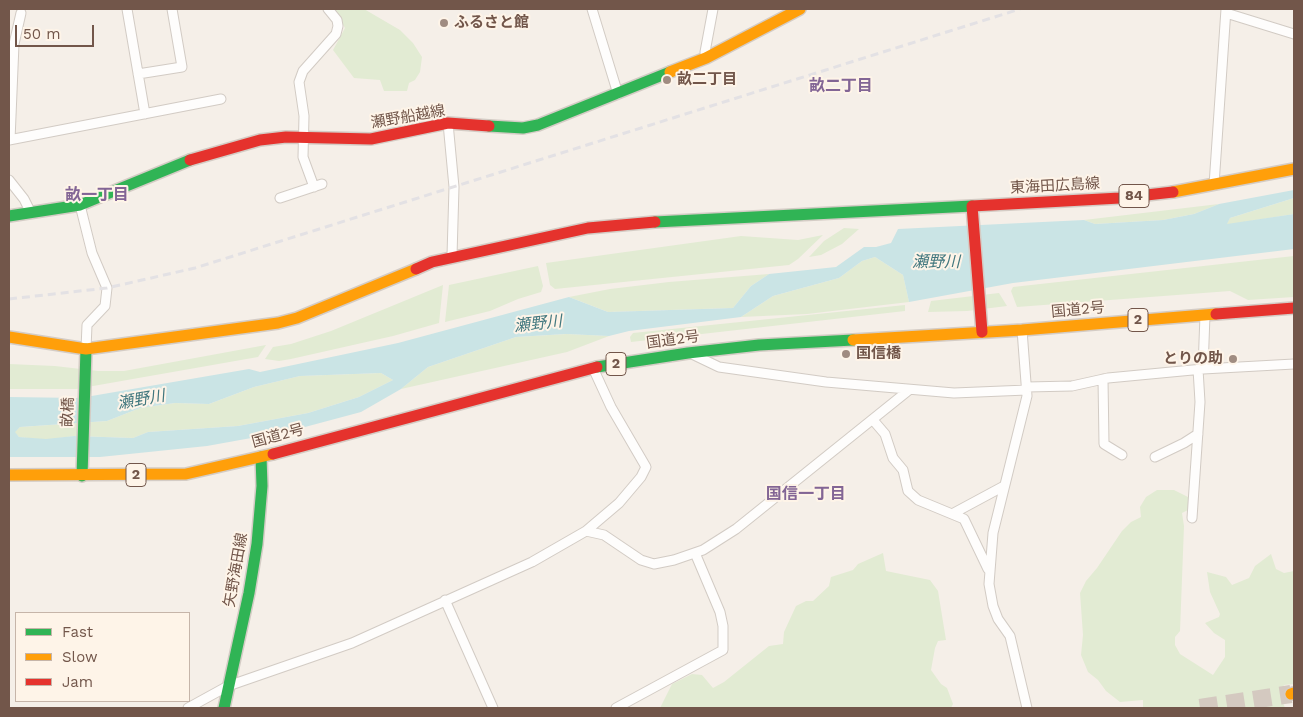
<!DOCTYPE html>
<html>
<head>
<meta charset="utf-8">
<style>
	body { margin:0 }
	#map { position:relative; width:1303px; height:717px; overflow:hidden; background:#f5efe8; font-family:"Work Sans",sans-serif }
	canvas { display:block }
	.frame { position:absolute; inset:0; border:10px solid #72564a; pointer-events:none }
	.legend { position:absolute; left:15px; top:612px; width:175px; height:90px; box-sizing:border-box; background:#fef4e8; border:1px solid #c6b5a9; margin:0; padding:6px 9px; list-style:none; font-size:15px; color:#72564a }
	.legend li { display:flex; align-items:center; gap:10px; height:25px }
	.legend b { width:25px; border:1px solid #c6b5a9 }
	.scale { position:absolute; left:15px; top:25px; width:79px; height:22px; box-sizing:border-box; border:2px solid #72564a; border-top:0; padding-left:6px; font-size:15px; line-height:18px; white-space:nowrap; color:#72564a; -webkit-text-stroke:4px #fef4e8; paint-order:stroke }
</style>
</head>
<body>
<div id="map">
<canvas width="1303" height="717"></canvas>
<div class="frame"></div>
<ul class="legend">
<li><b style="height:6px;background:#30b455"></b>Fast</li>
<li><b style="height:6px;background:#ff9f0a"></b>Slow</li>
<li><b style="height:6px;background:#e5322d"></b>Jam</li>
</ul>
<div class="scale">50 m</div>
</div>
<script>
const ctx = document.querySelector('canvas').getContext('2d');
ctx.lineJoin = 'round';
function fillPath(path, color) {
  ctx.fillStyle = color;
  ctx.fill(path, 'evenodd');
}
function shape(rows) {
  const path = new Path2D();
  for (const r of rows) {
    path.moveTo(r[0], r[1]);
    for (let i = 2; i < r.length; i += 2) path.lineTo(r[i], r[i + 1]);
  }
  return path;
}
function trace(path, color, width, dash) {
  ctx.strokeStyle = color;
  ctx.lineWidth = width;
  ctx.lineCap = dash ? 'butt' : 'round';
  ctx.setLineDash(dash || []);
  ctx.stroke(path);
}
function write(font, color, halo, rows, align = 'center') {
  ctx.font = font + ' "Work Sans","Noto Sans JP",sans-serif';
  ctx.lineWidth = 4;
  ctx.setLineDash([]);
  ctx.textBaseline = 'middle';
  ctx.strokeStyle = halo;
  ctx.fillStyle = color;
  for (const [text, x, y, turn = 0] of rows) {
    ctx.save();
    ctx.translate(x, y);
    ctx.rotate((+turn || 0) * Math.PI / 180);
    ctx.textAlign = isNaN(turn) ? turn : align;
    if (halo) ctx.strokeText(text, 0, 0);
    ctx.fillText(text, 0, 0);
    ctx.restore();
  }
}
const green = shape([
	[334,9,364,9,400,30,413,43,422,57,420,72,415,80,409,83,407,91,384,91,380,80,354,78,333,50,345,28],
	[1294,198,1294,214,1226,225,1230,218],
	[1219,204,1194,214,1163,220,1095,224,1084,220],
	[844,228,859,229,842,244,821,255,809,257,824,241],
	[823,235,798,259,789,265,555,289,550,285,546,263,741,236,798,240],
	[1294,256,1294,297,1248,300,1230,291,1017,307,1011,291,1013,287],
	[875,257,903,275,909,302,807,314,741,317,773,296,839,278,862,261],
	[538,266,543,286,541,292,518,299,490,311,445,322,449,285],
	[769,274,751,286,733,308,608,312,569,297,610,289,669,282],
	[443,285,439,323,393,336,291,359,279,361,265,359,273,347,291,344,331,331],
	[999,293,1007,306,967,311,928,312,931,301],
	[905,305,905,311,631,342,630,337,633,333],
	[567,334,609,336,567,352,401,389,428,367,516,337],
	[266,345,258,357,76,389,9,389,9,364,55,366,98,371,124,371],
	[381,373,393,380,359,397,308,413,238,426,148,432,133,438,74,436,46,440,19,437,14,432,20,427,107,421,140,408,175,403,209,404,254,387,300,376],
	[1157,490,1174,490,1188,497,1191,502,1188,510,1182,513,1184,526,1180,631,1175,637,1175,645,1180,654,1213,675,1225,657,1225,640,1214,633,1205,623,1219,617,1220,614,1210,592,1207,572,1226,577,1232,585,1249,578,1255,566,1271,554,1276,569,1284,573,1294,571,1294,684,1284,685,1280,694,1285,708,1143,708,1143,700,1120,702,1106,691,1098,680,1088,672,1081,655,1083,635,1080,593,1086,581,1097,568,1122,531,1131,522,1141,517,1140,507,1146,497],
	[883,553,886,571,930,580,938,591,946,640,938,641,935,648,931,670,941,684,947,688,953,704,951,708,660,708,672,684,692,674,702,675,713,688,724,682,769,646,783,644,784,632,796,606,806,601,813,601,829,586,831,577,853,570,858,564]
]);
const water = shape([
	[1294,190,1294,198,1230,218,1227,224,1294,214,1294,249,1013,283,909,302,903,275,875,257,862,261,839,278,773,296,741,317,629,331,609,336,566,334,516,337,428,367,401,389,361,412,290,431,207,446,100,457,9,457,9,397,80,398,249,369,260,372,398,343,569,297,608,312,733,308,751,286,769,274,836,267,864,247,876,247,891,243,898,229,1084,220,1095,224,1163,220,1194,214,1219,204],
	[381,373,393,380,359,397,308,413,238,426,148,432,133,438,74,436,46,439,19,437,15,432,20,427,107,421,140,408,175,403,209,404,254,387,300,376]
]);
const highwayTunnel = shape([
	[1200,708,1291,694]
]);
const street = shape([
	[127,9,145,114],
	[592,9,618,94],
	[1226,13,1294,34],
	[706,58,705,52,713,9],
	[138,74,182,67,172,9],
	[448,123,454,187,452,256],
	[9,140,221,99],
	[10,140,14,44,21,13],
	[9,180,24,199,30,211],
	[1214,185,1226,9],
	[314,187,303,157,304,116,299,82,303,71,336,34,338,26,337,20,328,9],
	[280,198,322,184],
	[80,205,92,253,107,288,105,306,87,325,86,349],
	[1022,330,1027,396,993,533,989,584,993,606,998,619,1010,636,1027,708],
	[694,355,719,367,826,382,954,393,1027,390],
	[1203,369,1205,315],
	[1103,379,1104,444,1122,455],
	[1027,387,1072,386,1108,378,1203,369,1294,364],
	[873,420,885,434,893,458,903,470,908,491,918,500,964,519,988,569],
	[1155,457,1184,443,1198,434],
	[952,514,1004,486],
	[1192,518,1200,402,1198,369],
	[586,531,619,503,641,477,646,467,611,407,593,368],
	[445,600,493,708],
	[188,708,228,686,352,643,532,562,586,531,604,535,641,560,654,564,674,560,703,550,736,529,909,390],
	[616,708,723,650,723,626,720,612,695,553]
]);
const fast = shape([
	[489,126,523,128,538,125,670,72],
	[9,216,80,205,190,160],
	[655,222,972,206],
	[597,367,688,353,759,345,853,340],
	[82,476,86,349],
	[224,708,249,593,257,544,262,486,261,457]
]);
const slow = shape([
	[670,72,706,58,800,9],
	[1173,192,1294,169],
	[9,337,86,349,278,323,297,318,416,269],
	[853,340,1022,330,1216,314],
	[9,475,186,474,273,454],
	[1291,694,1294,693]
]);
const jam = shape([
	[190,160,260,140,286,137,371,139,448,123,489,126],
	[416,269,432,262,588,228,655,222],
	[1216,314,1294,308],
	[982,332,972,206,1120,198,1173,192],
	[273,454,597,367]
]);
const rail = shape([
	[9,299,107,288,195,268,1020,9]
]);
const markers = [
	[444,23,5,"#a08c81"],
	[667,80,5,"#a08c81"],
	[846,354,5,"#a08c81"],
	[1233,359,5,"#a08c81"]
];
const shields = [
	[1134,196,30],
	[1138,320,20],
	[616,364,20],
	[136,475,20]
];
const shieldNames = [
	["84",1134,196],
	["2",1138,320],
	["2",616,364],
	["2",136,475]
];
const poiNames = [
	["ふるさと館",454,23],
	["畝二丁目",677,80],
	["国信橋",856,354],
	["とりの助",1223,359,"right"]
];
const streetNames = [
	["瀬野船越線",408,117,-10],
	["東海田広島線",1055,186,-3],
	["国道2号",1078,310,-5],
	["国道2号",673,340,-8],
	["畝橋",68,412,-88],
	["国道2号",278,436,-15],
	["矢野海田線",236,570,-80]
];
const neighbourhoodNames = [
	["畝二丁目",841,86],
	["畝一丁目",97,195],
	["国信一丁目",806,494]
];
const waterNames = [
	["瀬野川",936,262],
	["瀬野川",538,324,-6],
	["瀬野川",141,400,-10]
];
fillPath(green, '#e2ebd3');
fillPath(water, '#cae4e5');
trace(highwayTunnel, '#d4c9c0', 18, [18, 9]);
trace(street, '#d2cbc4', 11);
trace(fast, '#d4ccc5', 14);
trace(slow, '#d4ccc5', 14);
trace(jam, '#d4ccc5', 14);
trace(street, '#fefdfc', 9);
trace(fast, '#30b455', 11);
trace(slow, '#ff9f0a', 11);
trace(jam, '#e5322d', 11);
trace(rail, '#e3e1e4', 3, [8, 5]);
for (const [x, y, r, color] of markers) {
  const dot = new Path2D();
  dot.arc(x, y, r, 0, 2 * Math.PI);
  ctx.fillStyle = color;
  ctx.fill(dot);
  trace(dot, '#fef4e8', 2);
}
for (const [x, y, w] of shields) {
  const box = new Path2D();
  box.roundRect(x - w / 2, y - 11.5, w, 23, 4);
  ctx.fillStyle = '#fef4e8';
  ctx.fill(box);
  trace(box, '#72564a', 1);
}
write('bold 14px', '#72564a', null, shieldNames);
write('bold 15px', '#72564a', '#fef4e8', poiNames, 'left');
write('15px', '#72564a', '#fef4e8', streetNames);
write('bold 16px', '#826595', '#fef4e8', neighbourhoodNames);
write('italic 16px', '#41777e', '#fef4e8', waterNames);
</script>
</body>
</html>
